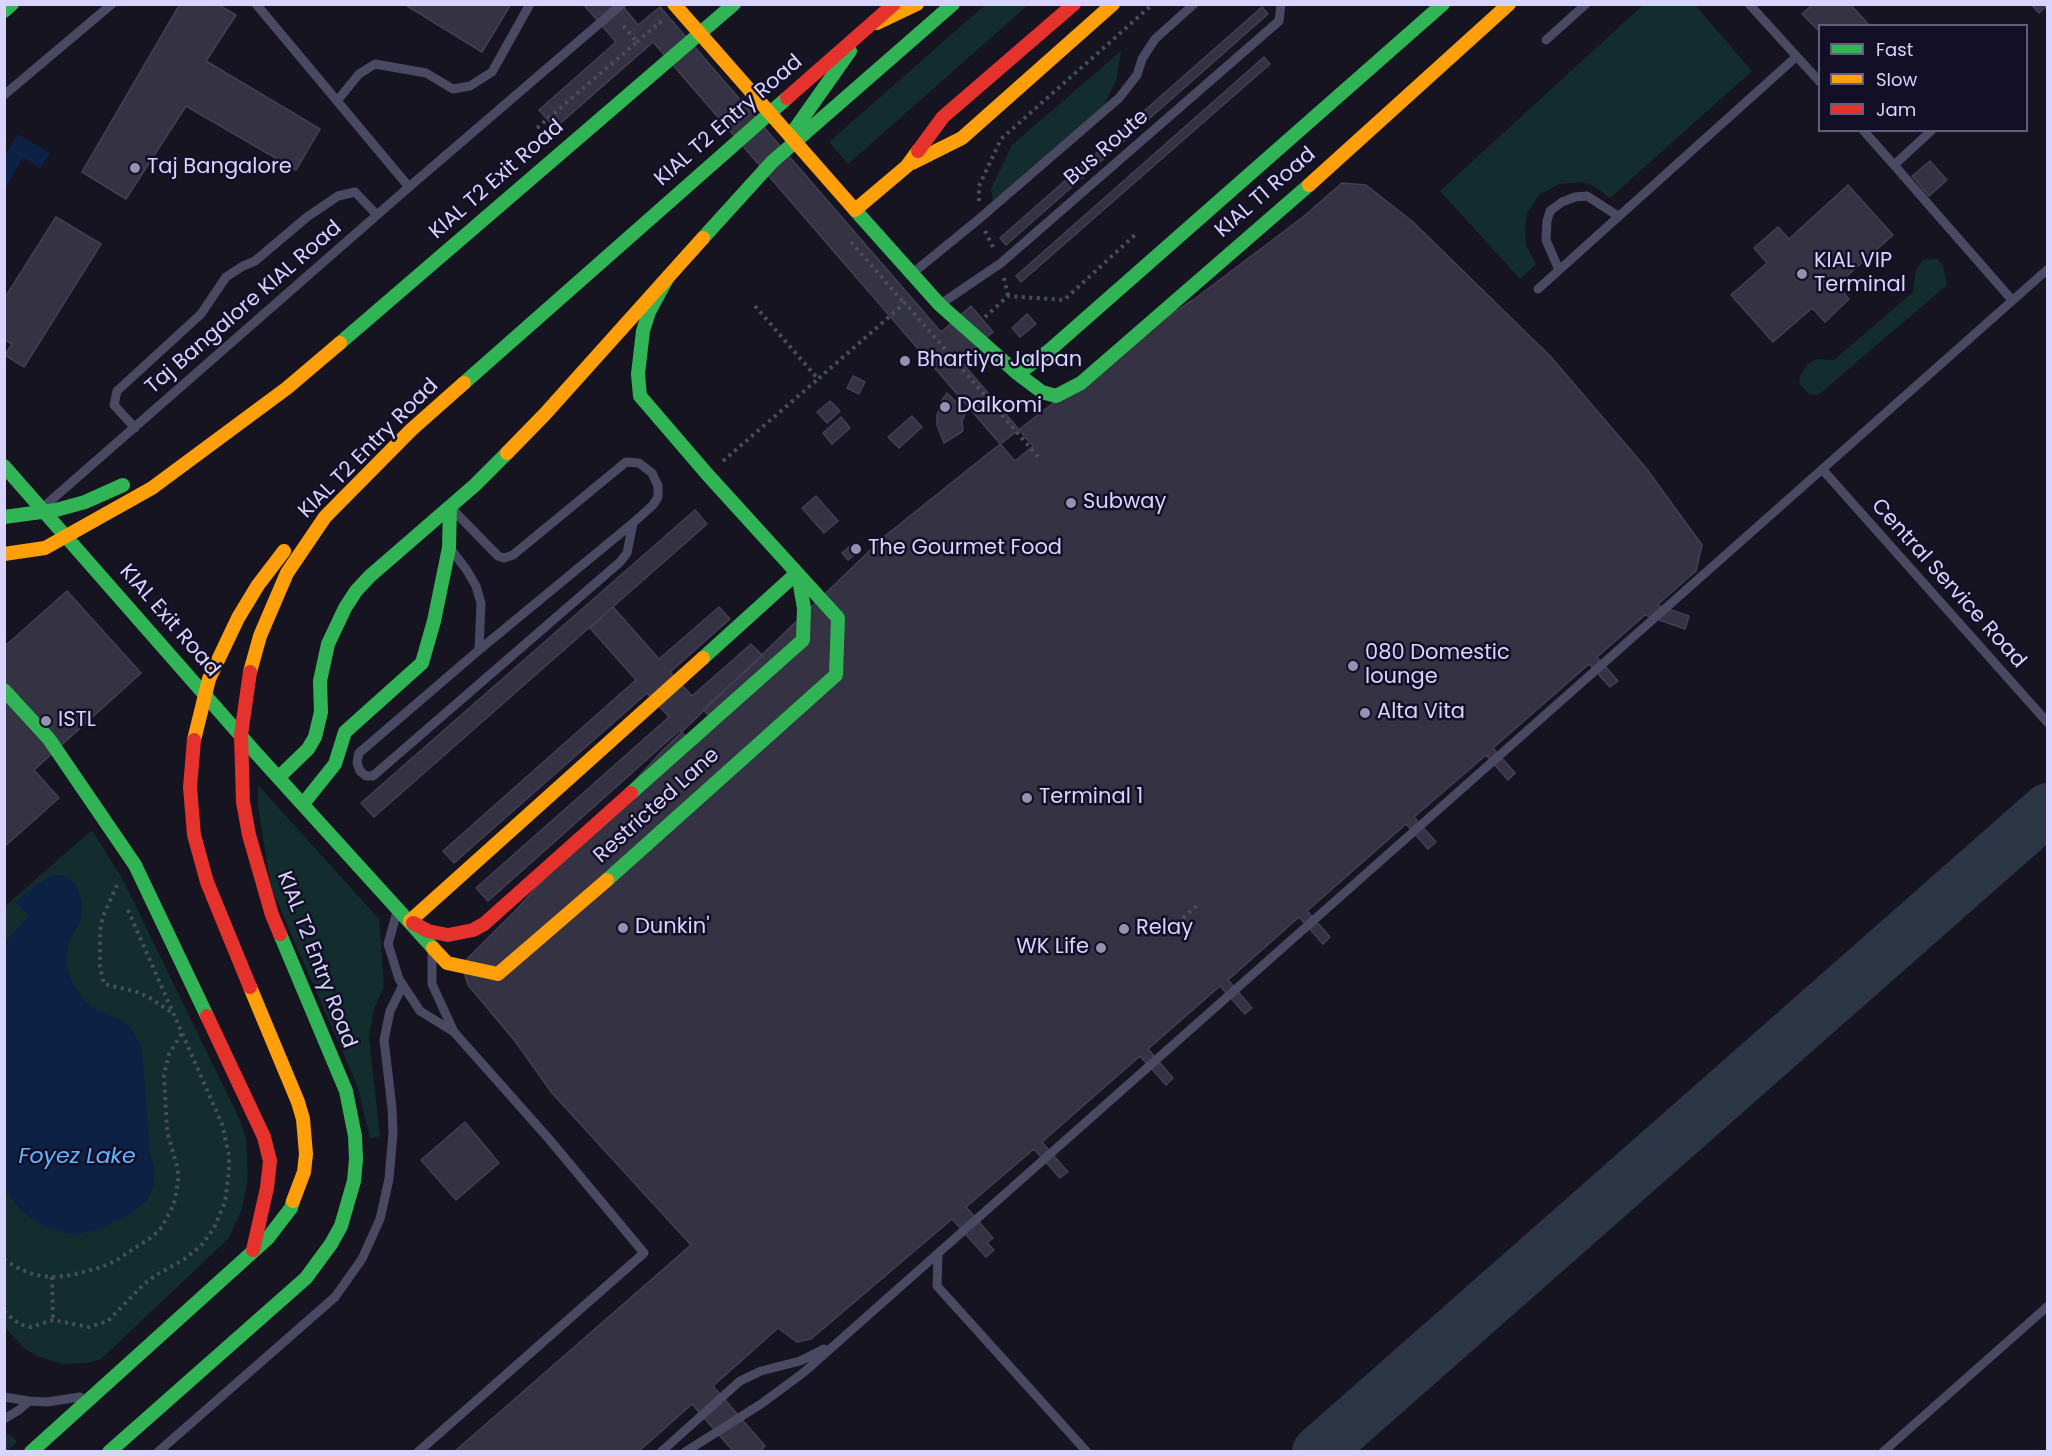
<!DOCTYPE html>
<html>
<head>
<meta charset="utf-8">
<style>
	body { margin:0 }
	#map { position:relative; width:2052px; height:1456px; overflow:hidden; background:#161421; font-family:Poppins,sans-serif }
	canvas { display:block }
	.frame { position:absolute; inset:0; border:6px solid #d9d4ff; pointer-events:none }
	.legend { position:absolute; left:1818px; top:24px; width:210px; height:108px; box-sizing:border-box; background:#130f26; border:2px solid #625e7d; margin:0; padding:8px 10px; list-style:none; font-size:18px; color:#d9d4ff }
	.legend li { display:flex; align-items:center; gap:12px; height:30px }
	.legend b { width:30px; border:2px solid #625e7d }
</style>
</head>
<body>
<div id="map">
<canvas width="2052" height="1456"></canvas>
<div class="frame"></div>
<ul class="legend">
<li><b style="height:8px;background:#30b455"></b>Fast</li>
<li><b style="height:8px;background:#ff9f0a"></b>Slow</li>
<li><b style="height:8px;background:#e5322d"></b>Jam</li>
</ul>
</div>
<script>
const ctx = document.querySelector('canvas').getContext('2d');
ctx.lineJoin = 'round';
function fillPath(path, color) {
  ctx.fillStyle = color;
  ctx.fill(path, 'evenodd');
}
function shape(rows) {
  const path = new Path2D();
  for (const r of rows) {
    path.moveTo(r[0], r[1]);
    for (let i = 2; i < r.length; i += 2) path.lineTo(r[i], r[i + 1]);
  }
  return path;
}
function trace(path, color, width, dash) {
  ctx.strokeStyle = color;
  ctx.lineWidth = width;
  ctx.lineCap = dash ? 'butt' : 'round';
  ctx.setLineDash(dash || []);
  ctx.stroke(path);
}
function write(font, color, halo, rows, align = 'center') {
  ctx.font = font + ' Poppins,sans-serif';
  ctx.lineWidth = 5;
  ctx.setLineDash([]);
  ctx.textBaseline = 'middle';
  ctx.strokeStyle = halo;
  ctx.fillStyle = color;
  for (const [text, x, y, turn = 0] of rows) {
    ctx.save();
    ctx.translate(x, y);
    ctx.rotate((+turn || 0) * Math.PI / 180);
    ctx.textAlign = isNaN(turn) ? turn : align;
    if (halo) ctx.strokeText(text, 0, 0);
    ctx.fillText(text, 0, 0);
    ctx.restore();
  }
}
const green = shape([
	[985,5,1028,5,848,164,829,142],
	[1643,5,1695,5,1752,71,1610,198,1592,185,1581,182,1559,184,1539,195,1527,213,1525,224,1526,245,1536,264,1520,279,1440,191],
	[1121,51,1116,81,1104,105,993,201,991,189,1012,145],
	[1937,259,1943,265,1947,285,1818,395,1809,394,1799,383,1801,374,1807,365,1816,359,1834,360,1913,292,1916,269,1923,260],
	[258,785,379,919,384,987,374,1009,369,1037,380,1137,370,1138,357,1085,271,888,258,806],
	[92,830,122,878,241,1122,246,1140,248,1177,242,1209,228,1239,101,1359,88,1363,62,1364,37,1356,25,1349,5,1328,4,907],
	[5,1433,12,1436,17,1442,7,1451,5,1451]
]);
const water = shape([
	[17,134,50,153,41,168,23,158,5,189,5,156],
	[62,875,76,884,82,903,81,920,69,942,67,953,66,964,72,982,84,1000,93,1008,117,1018,131,1028,142,1049,150,1153,155,1169,153,1187,149,1197,143,1204,129,1215,101,1229,72,1235,46,1227,32,1219,20,1209,4,1190,5,942,29,916,15,902,45,879,50,876]
]);
const taxiway = shape([
	[1318,1452,2048,809]
]);
const building = shape([
	[180,4,217,4,236,15,206,61,320,129,296,170,186,106,126,199,82,172,180,4],
	[404,4,511,4,482,52,404,4],
	[583,4,621,4,638,25,660,7,941,332,971,306,993,332,960,360,1033,446,1015,461,653,42,555,128,539,110,616,42,583,4],
	[1813,4,1850,4,1870,26,1820,26,1820,32,1802,14,1813,4],
	[2031,4,2048,4,2048,5,2039,13,2031,4],
	[1262,7,1268,14,1006,245,1000,238,1262,7],
	[1264,57,1270,64,1021,282,1016,276,1264,57],
	[1930,161,1947,180,1929,196,1912,176,1930,161],
	[1342,183,1366,185,1412,221,1551,357,1646,468,1702,545,1696,571,1657,605,1689,616,1685,629,1645,615,1597,657,1618,681,1610,687,1589,664,1493,748,1515,773,1508,780,1486,755,1414,817,1436,842,1428,849,1406,824,1307,911,1330,937,1323,944,1299,917,1228,980,1252,1008,1245,1014,1220,986,1148,1049,1173,1078,1166,1085,1140,1056,1042,1142,1068,1172,1060,1178,1034,1149,966,1207,993,1238,987,1243,994,1250,986,1257,952,1219,811,1339,797,1342,778,1328,713,1386,765,1446,759,1452,734,1452,692,1404,638,1452,454,1452,691,1245,552,1093,515,1041,468,985,464,972,466,960,514,912,663,750,885,536,985,456,1146,331,1193,300,1303,217,1342,183],
	[1848,185,1893,235,1837,285,1849,299,1825,322,1812,308,1773,342,1731,295,1767,263,1754,248,1778,227,1789,239,1848,185],
	[56,217,101,244,24,367,5,355,12,344,4,339,4,299,56,217],
	[1027,314,1036,324,1020,337,1012,328,1027,314],
	[853,376,865,382,859,394,847,388,853,376],
	[947,393,966,412,962,421,963,431,944,443,937,425,937,415,942,400,947,393],
	[830,401,840,411,827,423,817,412,830,401],
	[912,416,922,427,899,448,888,437,912,416],
	[841,417,850,428,832,444,823,433,841,417],
	[816,496,838,521,824,533,802,508,816,496],
	[695,510,707,524,374,817,361,803,695,510],
	[854,543,860,550,848,560,842,553,854,543],
	[67,591,141,673,34,770,59,798,4,847,4,647,67,591],
	[613,607,659,659,719,607,730,619,670,672,692,696,751,644,763,656,703,709,717,725,694,746,680,730,488,901,476,888,669,717,647,693,454,863,443,851,636,680,590,628,613,607],
	[465,1122,499,1163,456,1200,421,1160,465,1122]
]);
const path = shape([
	[637,42,660,22,661,24],
	[537,128,637,42,621,23],
	[979,201,979,186,1001,139,1153,4],
	[985,231,995,251],
	[851,242,905,304],
	[1004,278,1008,296],
	[755,306,818,379,905,303,1040,459],
	[985,317,1008,296,1064,300,1136,234],
	[723,461,818,379],
	[117,885,103,916,100,932,100,967,104,984,137,992,150,998,171,1012],
	[1183,918,1200,903],
	[4,1259,16,1267,35,1275,52,1277,72,1275,102,1267,115,1261,152,1237,162,1227,174,1204,178,1181,178,1170,167,1131,164,1075,169,1054,182,1033],
	[52,1277,53,1320],
	[4,1311,19,1324,31,1327,53,1320,89,1327,108,1321,144,1284,156,1275,183,1260,201,1246,214,1228,225,1202,229,1171,229,1155,222,1124,127,908]
]);
const lane = shape([
	[256,4,409,187],
	[1749,4,1820,82],
	[1546,40,1586,4],
	[4,95,112,4],
	[337,101,359,74,375,64,426,73,453,89,470,86,492,72,530,4],
	[1863,130,1894,165,1932,130],
	[1894,165,2012,300],
	[1559,270,1546,240,1547,221,1550,211,1562,202,1575,197,1587,196,1618,216],
	[914,272,979,219,1119,98,1137,75,1142,59,1155,39,1194,4],
	[1538,289,1796,57],
	[942,303,1001,263,1279,21,1281,4],
	[135,428,114,405,117,391,201,314,226,277,243,266,255,261,307,217,338,196,355,192,377,215],
	[1822,469,2048,723],
	[48,503,409,187,622,4],
	[455,512,498,556,504,558,513,555,626,462,639,463,652,473,658,486,658,497,653,505,633,523,479,650,359,753,357,763,360,771,366,776,373,776,620,562,627,553,633,523],
	[453,552,466,569,476,586,481,603,479,650],
	[397,912,388,944,399,979,420,1011,454,1032],
	[938,1254,937,1286,1087,1452],
	[4,1397,29,1401,47,1402,80,1397],
	[4,1419,19,1410,29,1401],
	[158,1452,335,1297,362,1259,380,1219,389,1179,393,1133,392,1108,384,1040,390,1011,403,985],
	[418,1452,644,1253,549,1139,454,1032,432,984,432,954],
	[661,1452,740,1381,761,1371,800,1361,824,1349],
	[685,1452,761,1404,803,1373,2048,269],
	[1883,1452,2048,1306]
]);
const fast = shape([
	[4,11,12,4],
	[795,129,850,51],
	[855,210,940,305,1018,374,1042,392,1056,396,1081,383,1309,185],
	[703,238,772,162,953,4],
	[340,343,734,4],
	[1018,374,1051,349,1443,4],
	[464,383,787,98],
	[4,466,255,752,433,948],
	[4,517,56,510,85,502,123,485],
	[703,658,797,573],
	[4,690,49,739,135,865,207,1016],
	[279,777,308,749,315,737,321,712,320,681,328,644,345,608,356,591,370,576,475,485,507,453],
	[631,793,803,640,804,608,798,574],
	[303,804,335,764,345,732,422,663,434,621,449,548,450,507],
	[607,880,836,675,838,618,707,474,640,396,638,374,643,331,649,312,668,277],
	[31,1452,268,1238,291,1208,293,1201],
	[109,1452,306,1278,331,1244,341,1226,354,1181,356,1159,355,1136,346,1091,280,934]
]);
const slow = shape([
	[674,4,855,210,907,166,918,151],
	[877,23,917,4],
	[912,163,962,138,1113,4],
	[1309,185,1509,4],
	[507,453,545,414,703,238],
	[4,554,45,548,152,488,287,388,340,343],
	[250,672,260,636,287,573,325,517,411,430,464,383],
	[194,740,209,679,238,618,258,585,284,551],
	[410,921,703,658],
	[433,948,447,963,498,974,607,880],
	[250,987,298,1102,303,1119,306,1154,304,1172,293,1201]
]);
const jam = shape([
	[787,98,894,4],
	[918,151,943,117,1074,4],
	[250,672,241,735,243,802,249,835,272,915,280,934],
	[194,740,190,787,194,835,207,882,250,987],
	[413,923,428,931,448,935,473,930,484,924,631,793],
	[207,1016,264,1137,270,1161,267,1188,253,1250]
]);
const markers = [
	[135,168,6,"#9591b1"],
	[1802,274,6,"#9591b1"],
	[905,361,6,"#9591b1"],
	[945,407,6,"#9591b1"],
	[1071,503,6,"#9591b1"],
	[856,549,6,"#9591b1"],
	[1353,666,6,"#9591b1"],
	[1365,713,6,"#9591b1"],
	[46,721,6,"#9591b1"],
	[1027,798,6,"#9591b1"],
	[623,928,6,"#9591b1"],
	[1124,929,6,"#9591b1"],
	[1101,948,6,"#9591b1"]
];
const streetNames = [
	["KIAL T2 Entry Road",729,121,-41],
	["Bus Route",1107,148,-41],
	["KIAL T2 Exit Road",497,180,-41],
	["KIAL T1 Road",1266,193,-41],
	["Taj Bangalore KIAL Road",244,308,-41],
	["KIAL T2 Entry Road",369,449,-45],
	["Central Service Road",1948,584,48],
	["KIAL Exit Road",169,621,49],
	["Restricted Lane",657,806,-42],
	["KIAL T2 Entry Road",316,960,69]
];
const poiNames = [
	["Taj Bangalore",147,168],
	["KIAL VIP",1814,262],
	["Terminal",1814,286],
	["Bhartiya Jalpan",917,361],
	["Dalkomi",957,407],
	["Subway",1083,503],
	["The Gourmet Food",868,549],
	["080 Domestic",1365,654],
	["lounge",1365,678],
	["Alta Vita",1377,713],
	["ISTL",58,721],
	["Terminal 1",1039,798],
	["Dunkin'",635,928],
	["Relay",1136,929],
	["WK Life",1089,948,"right"]
];
const waterNames = [
	["Foyez Lake",77,1157]
];
fillPath(green, '#132c2d');
fillPath(water, '#0d2144');
trace(taxiway, '#2c3646', 52);
fillPath(building, '#343243');
trace(building, '#433f54', 1.5);
trace(path, '#44505f', 4, [3, 4.5]);
trace(lane, '#4a4962', 9);
trace(fast, '#30b455', 14);
trace(slow, '#ff9f0a', 14);
trace(jam, '#e5322d', 14);
for (const [x, y, r, color] of markers) {
  const dot = new Path2D();
  dot.arc(x, y, r, 0, 2 * Math.PI);
  ctx.fillStyle = color;
  ctx.fill(dot);
  trace(dot, '#130f26', 2);
}
write('21px', '#d9d4ff', '#130f26', streetNames);
write('21px', '#d9d4ff', '#130f26', poiNames, 'left');
write('italic 22px', '#62b6ff', '#130f26', waterNames);
</script>
</body>
</html>
